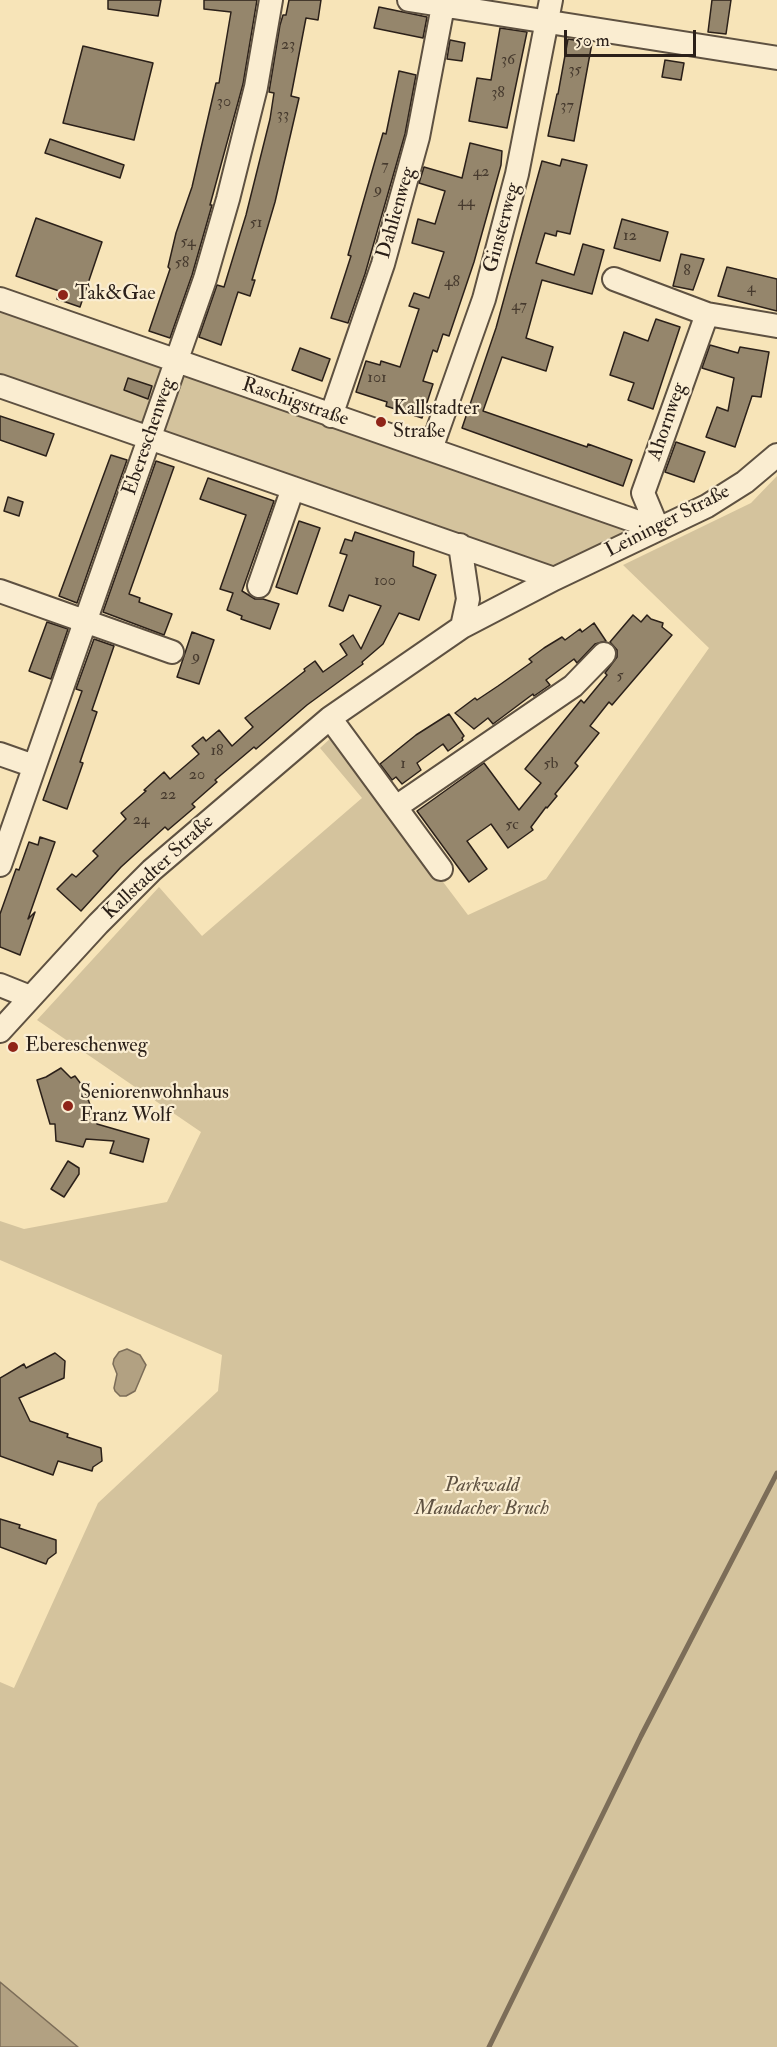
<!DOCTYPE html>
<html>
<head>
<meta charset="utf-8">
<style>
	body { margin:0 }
	#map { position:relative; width:777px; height:2047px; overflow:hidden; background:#f7e4b8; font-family:"IM FELL Double Pica",serif }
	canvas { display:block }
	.scale { position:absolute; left:564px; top:30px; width:132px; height:27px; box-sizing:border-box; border:3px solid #2b2019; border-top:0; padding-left:8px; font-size:18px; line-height:21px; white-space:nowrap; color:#2b2019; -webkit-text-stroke:4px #faedd1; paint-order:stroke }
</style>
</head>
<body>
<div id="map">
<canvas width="777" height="2047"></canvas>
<div class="scale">50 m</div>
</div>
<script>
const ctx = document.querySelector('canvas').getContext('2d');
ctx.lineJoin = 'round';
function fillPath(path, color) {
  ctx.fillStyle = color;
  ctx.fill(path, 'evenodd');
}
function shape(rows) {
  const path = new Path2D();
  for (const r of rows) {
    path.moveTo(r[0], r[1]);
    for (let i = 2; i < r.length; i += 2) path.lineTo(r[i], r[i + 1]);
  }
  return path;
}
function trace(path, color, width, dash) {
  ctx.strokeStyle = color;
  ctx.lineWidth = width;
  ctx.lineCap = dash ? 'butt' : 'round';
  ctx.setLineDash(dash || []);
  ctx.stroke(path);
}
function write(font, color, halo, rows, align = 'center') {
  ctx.font = font + ' "IM FELL Double Pica",serif';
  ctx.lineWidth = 4.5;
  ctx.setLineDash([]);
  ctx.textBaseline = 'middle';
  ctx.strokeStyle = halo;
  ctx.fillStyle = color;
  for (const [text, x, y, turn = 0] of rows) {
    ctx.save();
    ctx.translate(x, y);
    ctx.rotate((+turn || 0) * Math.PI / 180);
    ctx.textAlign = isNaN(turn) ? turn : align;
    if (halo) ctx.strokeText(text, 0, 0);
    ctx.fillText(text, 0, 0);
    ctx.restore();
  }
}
const green = shape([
	[0,299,658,529,554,579,0,386],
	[777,476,777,2047,78,2047,0,1982,0,1682,14,1688,98,1503,218,1391,222,1355,0,1260,0,1221,24,1229,167,1202,201,1132,37,1020,159,887,202,936,362,798,320,748,333,736,468,915,546,879,709,648,623,565,751,503]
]);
const water = shape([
	[127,1349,140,1355,146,1365,135,1391,126,1396,120,1396,115,1391,114,1388,117,1374,113,1364,114,1359,119,1352,127,1349],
	[0,1982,78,2047,0,2047,0,1982]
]);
const stream = shape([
	[489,2047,641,1736,777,1473]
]);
const building = shape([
	[108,0,161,0,158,16,108,9,108,0],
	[204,0,257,0,243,84,210,205,212,205,192,275,170,338,149,331,170,269,168,267,176,233,192,187,216,83,219,83,231,12,204,9,204,0],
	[289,0,321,0,318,20,306,18,291,96,299,98,275,202,252,280,255,280,250,296,238,292,221,345,199,337,217,285,224,287,246,215,270,119,274,93,269,92,280,25,283,15,286,15,289,0],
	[712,0,731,0,726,34,708,32,712,0],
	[379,7,427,17,423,38,374,28,379,7],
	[500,28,527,32,507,128,469,121,477,78,491,80,500,28],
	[568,39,592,43,574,141,548,136,557,94,558,94,568,39],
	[450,40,465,43,462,61,447,59,450,40],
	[83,46,153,63,134,140,63,123,83,46],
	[665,60,684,63,681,80,662,77,665,60],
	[399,71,416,75,405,134,365,274,348,323,331,318,351,256,348,255,383,133,386,134,399,71],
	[50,139,124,165,120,178,45,153,50,139],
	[470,143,502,151,501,165,474,262,449,336,443,334,437,352,433,350,423,381,433,384,422,418,386,406,387,402,356,392,366,361,380,365,381,361,400,367,419,309,409,306,414,293,429,298,444,252,412,243,418,219,435,224,445,191,419,183,424,167,462,178,470,143],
	[562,159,587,165,570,234,557,231,556,236,545,233,536,263,574,275,583,244,604,250,592,294,542,280,526,338,553,347,546,371,502,357,483,411,587,447,588,444,632,460,623,486,462,428,496,328,542,161,560,166,562,159],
	[36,218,102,242,80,307,57,299,59,291,16,276,36,218],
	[622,219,668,232,660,261,614,248,622,219],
	[681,254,704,259,693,290,673,286,681,254],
	[727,267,777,279,777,311,718,296,727,267],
	[656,319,680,327,653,409,628,400,634,383,610,375,624,332,648,341,656,319],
	[710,345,738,353,740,347,769,352,761,397,752,396,735,447,706,437,717,407,728,411,734,378,702,368,710,345],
	[300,348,330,359,322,381,292,370,300,348],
	[128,378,152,386,148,399,124,390,128,378],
	[0,416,54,434,46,456,0,440,0,416],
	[676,442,705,452,694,482,665,472,676,442],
	[111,455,127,460,77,603,59,596,111,455],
	[156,461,174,467,129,594,140,598,139,602,172,614,164,635,103,612,156,461],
	[208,478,274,501,242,591,255,599,263,599,279,604,270,629,241,619,242,616,227,610,233,593,220,589,246,515,200,499,208,478],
	[8,497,23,502,19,516,4,511,8,497],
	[299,521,320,528,297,594,276,587,299,521],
	[355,532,414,552,413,566,436,575,419,620,399,613,383,644,362,662,363,664,307,705,256,749,254,747,215,780,217,782,192,804,195,807,168,830,165,827,121,867,81,911,57,889,72,874,76,877,98,856,93,851,126,819,121,813,146,791,144,790,164,772,170,779,199,754,192,746,203,737,206,741,219,730,232,746,253,727,245,718,305,671,304,669,315,661,323,672,347,655,340,644,346,640,353,635,361,649,381,606,349,595,343,611,329,606,347,555,340,553,345,539,352,541,355,532],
	[633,615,641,622,647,615,651,619,663,623,662,627,672,635,612,705,609,702,590,726,599,733,575,763,578,766,555,794,557,796,547,808,546,807,531,827,533,830,508,848,491,824,467,841,487,869,469,882,417,811,484,763,519,810,541,783,525,769,581,700,584,703,607,675,605,673,617,657,617,650,610,642,633,615],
	[47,622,68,629,51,679,29,671,47,622],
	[594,623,606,641,595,644,577,663,574,659,546,680,550,685,534,696,533,694,493,724,488,718,474,729,455,713,475,698,477,700,498,686,532,662,529,659,544,648,562,637,565,640,580,629,582,632,594,623],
	[192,632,214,640,199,684,177,677,192,632],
	[94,639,114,646,92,710,97,712,80,762,83,763,67,809,43,800,82,691,76,689,94,639],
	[449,714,464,736,462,738,463,740,448,751,443,744,417,763,421,770,402,784,396,777,392,780,380,764,416,735,449,714],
	[40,837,55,842,28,919,35,912,20,955,0,947,0,914,16,869,19,870,29,842,38,845,40,837],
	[61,1068,71,1078,75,1076,84,1088,97,1124,149,1139,143,1162,110,1153,114,1141,86,1139,83,1147,56,1141,55,1124,50,1124,37,1080,46,1077,61,1068],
	[68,1161,79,1168,79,1174,64,1197,51,1189,68,1161],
	[55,1353,65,1361,64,1378,19,1398,30,1421,68,1434,67,1437,101,1448,102,1461,93,1467,92,1471,58,1461,53,1475,0,1456,0,1378,24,1364,26,1368,55,1353],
	[0,1519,20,1525,19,1528,56,1540,56,1553,48,1559,46,1564,0,1547,0,1519]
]);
const minor = shape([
	[409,0,777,58],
	[614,279,707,314,777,326],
	[0,299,658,529],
	[0,386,554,579],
	[331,416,383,264,418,137,443,6],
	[431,449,484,299,517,174,551,0],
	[658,529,643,493,707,314],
	[460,545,468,599,462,627],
	[259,586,293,488],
	[0,591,172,652],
	[330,718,441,869],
	[0,754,34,766],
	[396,807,573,686,604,654],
	[0,865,205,279,228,199,256,87,271,0],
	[0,985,30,997],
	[0,1031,98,924,152,870,330,718,462,627,554,579,707,506,745,482,777,455]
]);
const markers = [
	[63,295,6,"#8f2418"],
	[381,422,6,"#8f2418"],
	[13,1047,6,"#8f2418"],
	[68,1106,6,"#8f2418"]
];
const numberNames = [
	["23",288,46],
	["36",508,61],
	["35",575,71],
	["38",498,94],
	["30",224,103],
	["37",567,107],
	["33",283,116],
	["7",385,167],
	["42",481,173],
	["9",378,191],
	["44",466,203],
	["51",256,224],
	["12",630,237],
	["54",188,243],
	["58",182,264],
	["8",687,272],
	["48",452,283],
	["4",751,289],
	["47",519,307],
	["101",377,379],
	["100",385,582],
	["9",196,658],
	["5",620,677],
	["18",217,752],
	["1",403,765],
	["5b",551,765],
	["20",197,776],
	["22",168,796],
	["24",141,821],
	["5c",512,826]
];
const streetNames = [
	["Dahlienweg",397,213,-74],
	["Ginsterweg",503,228,-75],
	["Raschigstraße",295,403,19],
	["Ahornweg",668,422,-71],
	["Ebereschenweg",150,437,-71],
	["Leininger Straße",668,522,-27],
	["Kallstadter Straße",159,868,-43]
];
const poiNames = [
	["Tak&Gae",75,295],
	["Kallstadter",393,410],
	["Straße",393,433],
	["Ebereschenweg",25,1047],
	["Seniorenwohnhaus",80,1094],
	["Franz Wolf",80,1117]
];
const parkNames = [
	["Parkwald",482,1487],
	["Maudacher Bruch",482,1510]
];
fillPath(green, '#d4c39d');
fillPath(water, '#b2a182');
trace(water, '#7c6d58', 1.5);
trace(stream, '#7c6d58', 5);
fillPath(building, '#95866c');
trace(building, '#2b2019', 1.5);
trace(minor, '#5e5141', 26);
trace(minor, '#faedd1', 22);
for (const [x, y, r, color] of markers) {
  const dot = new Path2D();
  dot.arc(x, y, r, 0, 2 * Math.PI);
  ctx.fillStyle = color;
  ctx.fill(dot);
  trace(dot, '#faedd1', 2);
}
write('16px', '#463a2e', null, numberNames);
write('20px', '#2b2019', '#faedd1', streetNames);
write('20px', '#2b2019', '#faedd1', poiNames, 'left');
write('italic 20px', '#5e5141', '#faedd1', parkNames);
</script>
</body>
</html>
